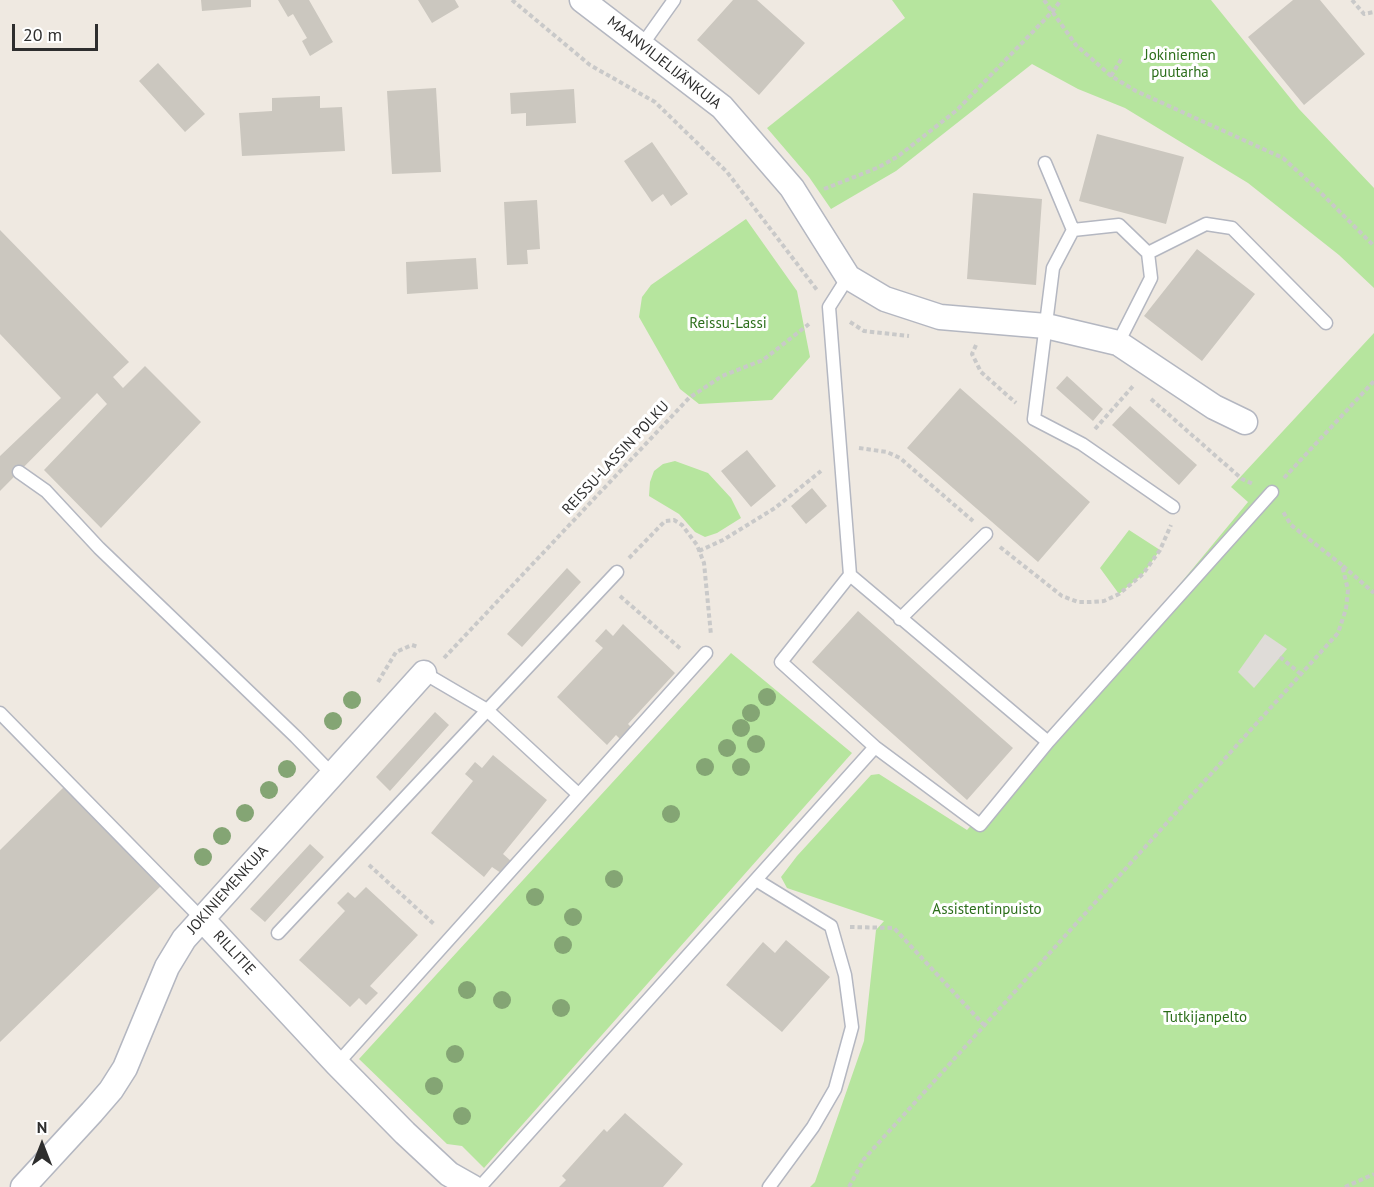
<!DOCTYPE html>
<html>
<head>
<meta charset="utf-8">
<style>
	body { margin:0 }
	#map { position:relative; width:1374px; height:1187px; overflow:hidden; background:#efe9e1; font-family:"PT Sans",sans-serif }
	canvas { display:block }
	.north { position:absolute; left:12px; top:1115px; width:60px; height:60px; -webkit-text-stroke:4px #fff; paint-order:stroke; rotate:0deg; font-size:16px; font-weight:700; line-height:24px; text-align:center; color:#2e2e2e }
	.north::after { content:''; display:block; margin:auto; width:21px; height:27px; background:#2e2e2e; clip-path:polygon(50% 0,100% 100%,50% 72%,0 100%) }
	.scale { position:absolute; left:12px; top:24px; width:86px; height:27px; box-sizing:border-box; border:3px solid #2e2e2e; border-top:0; padding-left:8px; font-size:18px; line-height:21px; white-space:nowrap; color:#2e2e2e; -webkit-text-stroke:4px #fff; paint-order:stroke }
</style>
</head>
<body>
<div id="map">
<canvas width="1374" height="1187"></canvas>
<div class="north">N</div>
<div class="scale">20 m</div>
</div>
<script>
const ctx = document.querySelector('canvas').getContext('2d');
ctx.lineJoin = 'round';
function fillPath(path, color) {
  ctx.fillStyle = color;
  ctx.fill(path, 'evenodd');
}
function shape(rows) {
  const path = new Path2D();
  for (const r of rows) {
    path.moveTo(r[0], r[1]);
    for (let i = 2; i < r.length; i += 2) path.lineTo(r[i], r[i + 1]);
  }
  return path;
}
function trace(path, color, width, dash) {
  ctx.strokeStyle = color;
  ctx.lineWidth = width;
  ctx.lineCap = dash ? 'butt' : 'round';
  ctx.setLineDash(dash || []);
  ctx.stroke(path);
}
function write(font, color, halo, rows, align = 'center') {
  ctx.font = font + ' "PT Sans",sans-serif';
  ctx.lineWidth = 6;
  ctx.setLineDash([]);
  ctx.textBaseline = 'middle';
  ctx.strokeStyle = halo;
  ctx.fillStyle = color;
  for (const [text, x, y, turn = 0] of rows) {
    ctx.save();
    ctx.translate(x, y);
    ctx.rotate((+turn || 0) * Math.PI / 180);
    ctx.textAlign = isNaN(turn) ? turn : align;
    if (halo) ctx.strokeText(text, 0, 0);
    ctx.fillText(text, 0, 0);
    ctx.restore();
  }
}
const green = shape([
	[892,0,1211,0,1299,109,1374,188,1374,288,1339,255,1248,183,1125,108,1078,89,1032,64,896,171,831,209,809,177,767,128,905,18],
	[746,219,797,291,810,357,772,400,699,404,680,389,639,317,642,297,651,285],
	[1374,333,1374,1187,810,1187,815,1182,864,1041,876,930,884,921,787,888,781,877,797,856,871,775,879,774,967,830,1067,720,1248,502,1231,487],
	[675,461,708,473,731,498,741,518,717,533,705,537,695,532,679,514,649,496,650,482,654,471,663,464],
	[1129,530,1160,550,1143,574,1119,594,1100,568],
	[731,653,852,753,484,1168,462,1146,447,1144,359,1059]
]);
const plaza = shape([
	[1265,634,1287,649,1254,688,1238,672]
]);
const building = shape([
	[201,0,251,0,251,7,202,11],
	[278,0,309,0,333,42,310,56,302,41,307,38,293,14,288,17],
	[418,0,455,0,459,7,432,23],
	[733,0,757,0,805,43,759,95,697,40],
	[1293,0,1320,0,1365,54,1304,105,1248,37],
	[158,63,205,114,185,132,139,81],
	[436,88,441,172,392,174,387,91],
	[574,89,576,123,526,126,526,113,511,114,510,93],
	[320,96,320,108,342,107,345,151,242,156,239,113,272,111,272,98],
	[1097,134,1184,157,1166,224,1079,201],
	[652,142,688,194,671,206,663,194,652,202,624,161],
	[973,193,1042,199,1036,285,967,279],
	[537,200,540,249,527,250,528,264,507,265,504,202],
	[0,230,129,362,113,377,123,388,145,366,201,422,101,528,44,470,107,404,97,393,0,491,0,456,61,398,0,334],
	[1197,249,1255,294,1202,361,1144,316],
	[476,258,478,289,407,294,406,262],
	[1067,376,1103,409,1093,421,1056,388],
	[960,388,1090,502,1038,562,907,448],
	[1130,406,1197,465,1179,485,1112,425],
	[747,450,776,486,751,507,721,471],
	[812,488,827,506,806,524,791,506],
	[567,568,581,582,522,647,507,634],
	[858,611,1013,748,967,800,812,662],
	[623,624,675,673,628,724,635,731,624,743,616,735,607,745,557,697,603,648,595,641,606,629,613,636],
	[435,712,449,725,390,791,376,777],
	[493,755,547,800,503,854,511,861,501,873,492,867,484,877,431,833,473,781,465,774,475,762,482,768],
	[65,786,162,885,0,1042,0,850],
	[310,844,324,857,265,922,250,909],
	[366,887,418,935,370,986,378,993,366,1005,359,998,350,1007,299,960,345,911,337,903,348,892,355,898],
	[786,940,830,977,782,1032,726,985,763,942,775,953],
	[625,1113,683,1164,663,1187,559,1187,566,1180,562,1176,604,1129,607,1132]
]);
const path = shape([
	[512,0,590,65,655,102,727,172,817,290],
	[1044,0,1076,45,1111,76,1136,91,1283,158,1318,190,1374,246],
	[1352,0,1364,14,1374,12],
	[1111,76,1122,58],
	[824,189,877,168,897,157,957,110,1052,12,1061,0],
	[850,322,864,331,909,336],
	[976,345,972,354,981,372,1016,403],
	[1151,399,1242,479,1253,484],
	[1095,429,1134,385],
	[859,448,887,452,900,458,973,521],
	[1284,478,1374,381],
	[1000,547,1062,596,1078,602,1091,602,1104,601,1119,594,1143,574,1160,550,1171,525],
	[699,551,723,540,775,508,821,471],
	[629,558,665,521,674,520,682,525,697,545,704,563,711,635],
	[1343,566,1374,593],
	[620,596,682,650],
	[1280,657,1302,675],
	[444,658,689,398,722,376,763,360,809,324],
	[378,682,396,652,412,645,418,647],
	[369,865,435,925],
	[850,927,894,928,983,1024],
	[849,1187,864,1159,1338,633,1346,609,1348,590,1342,565,1291,525,1282,510],
	[1345,1187,1374,1174]
]);
const service = shape([
	[642,45,674,0],
	[1045,163,1073,230],
	[1148,253,1206,224,1232,228,1326,323],
	[848,277,829,307,850,575,781,662,875,747,980,825,1048,742,850,575],
	[1118,343,1151,278,1148,253,1119,225,1073,230,1053,268,1034,419,1082,444,1173,507],
	[19,472,46,491,99,548,296,737,332,774],
	[900,619,986,534],
	[424,673,487,710,578,794],
	[0,713,202,919],
	[1048,742,1272,492],
	[756,880,831,926,845,975,852,1027,835,1089,813,1127,769,1187],
	[278,933,617,572],
	[337,1064,706,653],
	[480,1187,875,747]
]);
const minor = shape([
	[582,0,722,107,792,188,848,277,885,299,940,317,1046,326,1118,343,1214,407,1245,422],
	[202,919,337,1064,405,1133,449,1174,472,1187],
	[23,1187,92,1112,111,1090,125,1068,167,967,184,939,424,673]
]);
const trees = [
	[767,697],
	[352,700],
	[751,713],
	[333,721],
	[741,728],
	[756,744],
	[727,748],
	[705,767],
	[741,767],
	[287,769],
	[269,790],
	[245,813],
	[671,814],
	[222,836],
	[203,857],
	[614,879],
	[535,897],
	[573,917],
	[563,945],
	[467,990],
	[502,1000],
	[561,1008],
	[455,1054],
	[434,1086],
	[462,1116]
];
const parkNames = [
	["Jokiniemen",1180,56],
	["puutarha",1180,73],
	["Reissu-Lassi",728,324],
	["Assistentinpuisto",987,910],
	["Tutkijanpelto",1205,1018]
];
const streetNames = [
	["MAANVILJELIJÄNKUJA",664,63,38],
	["REISSU-LASSIN POLKU",616,458,-47],
	["JOKINIEMENKUJA",228,890,-48],
	["RILLITIE",234,953,47]
];
fillPath(green, '#b6e59e');
fillPath(plaza, '#dfdcd8');
fillPath(building, '#cbc7bf');
trace(service, '#b4b7c1', 15);
trace(minor, '#b4b7c1', 27);
trace(path, '#c9c9c9', 4, [4.5, 3]);
trace(service, '#fff', 12);
trace(minor, '#fff', 24);
ctx.fillStyle = '#84a574';
for (const [x, y] of trees) {
  ctx.beginPath();
  ctx.arc(x, y, 9, 0, 2 * Math.PI);
  ctx.fill();
}
write('15px', '#2c6e1b', '#fff', parkNames);
write('15px', '#2e2e2e', '#fff', streetNames);
</script>
</body>
</html>
